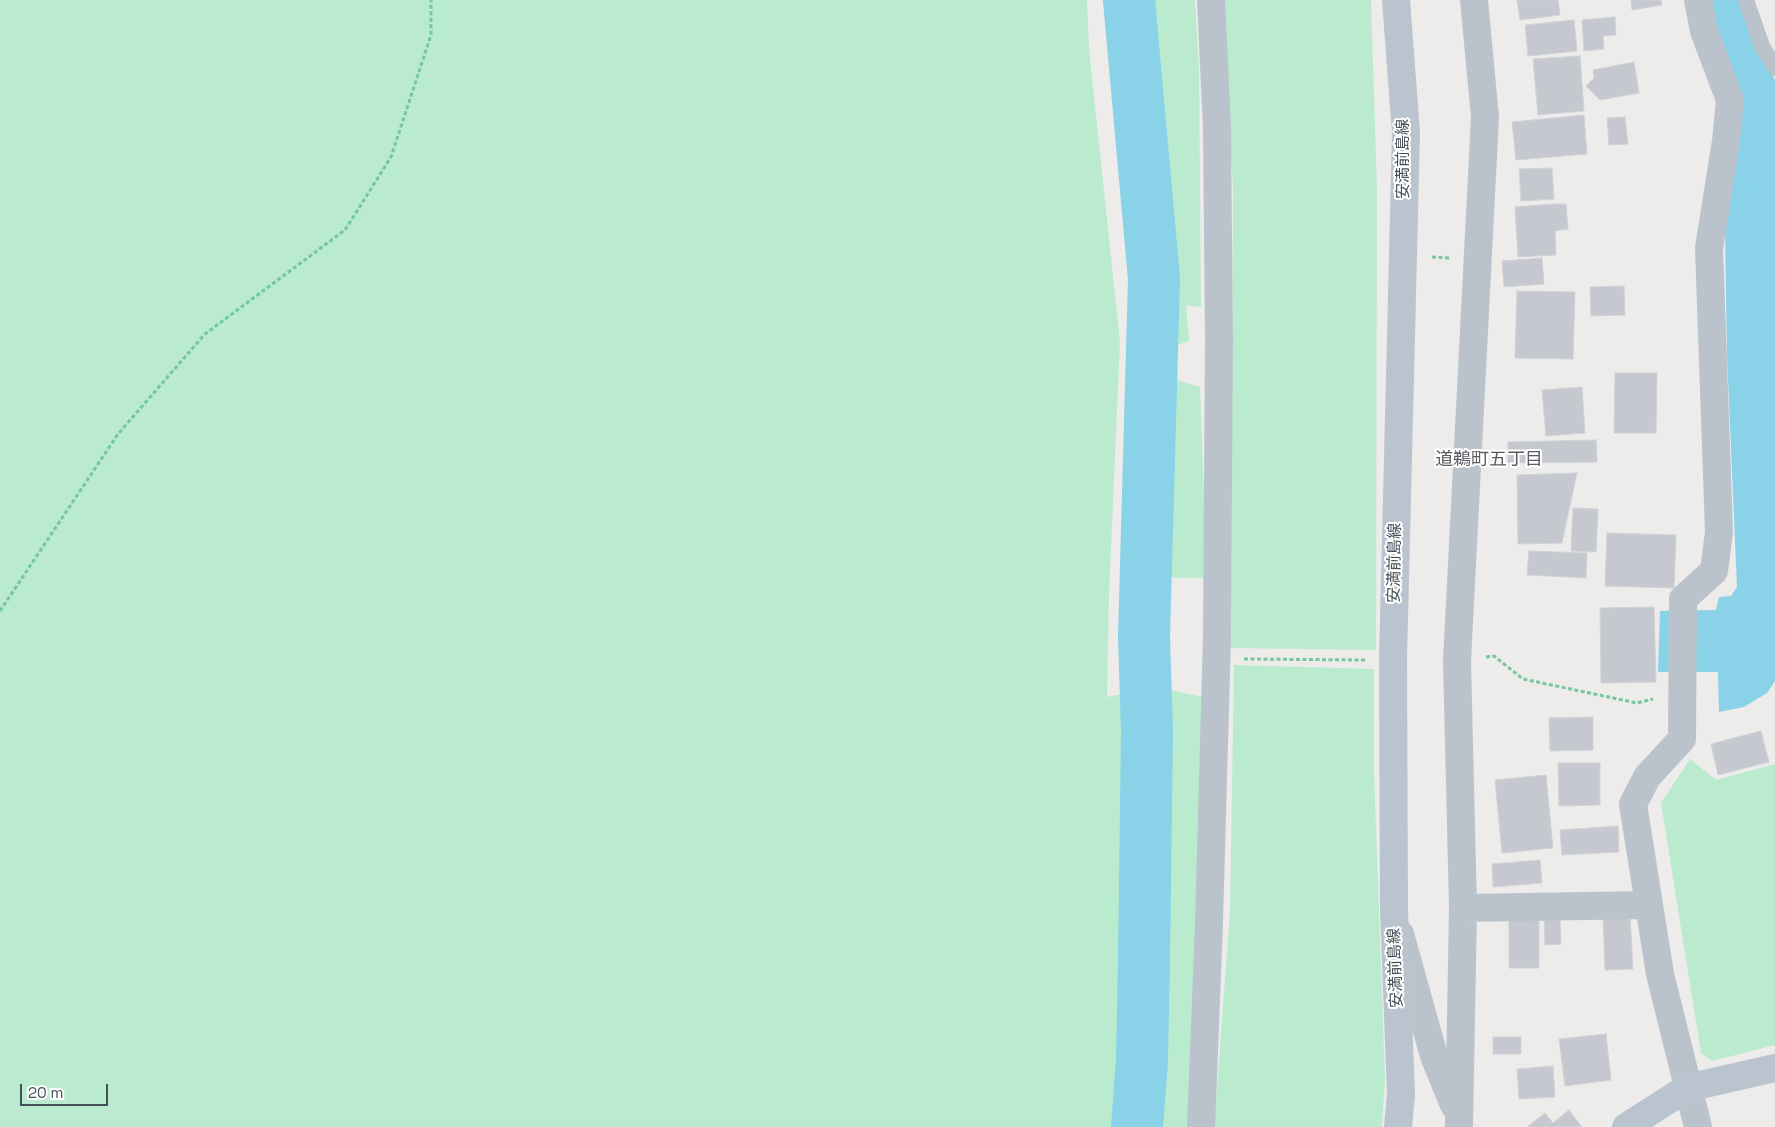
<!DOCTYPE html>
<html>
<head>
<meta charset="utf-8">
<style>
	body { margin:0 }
	#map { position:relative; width:1775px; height:1127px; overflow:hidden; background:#eeebeb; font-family:"Space Grotesk",sans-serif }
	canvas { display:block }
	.scale { position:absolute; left:20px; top:1084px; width:88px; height:22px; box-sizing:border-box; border:2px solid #454f58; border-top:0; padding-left:6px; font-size:15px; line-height:18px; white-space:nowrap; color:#454f58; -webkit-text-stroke:4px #fff; paint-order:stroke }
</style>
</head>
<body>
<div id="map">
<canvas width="1775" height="1127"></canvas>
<div class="scale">20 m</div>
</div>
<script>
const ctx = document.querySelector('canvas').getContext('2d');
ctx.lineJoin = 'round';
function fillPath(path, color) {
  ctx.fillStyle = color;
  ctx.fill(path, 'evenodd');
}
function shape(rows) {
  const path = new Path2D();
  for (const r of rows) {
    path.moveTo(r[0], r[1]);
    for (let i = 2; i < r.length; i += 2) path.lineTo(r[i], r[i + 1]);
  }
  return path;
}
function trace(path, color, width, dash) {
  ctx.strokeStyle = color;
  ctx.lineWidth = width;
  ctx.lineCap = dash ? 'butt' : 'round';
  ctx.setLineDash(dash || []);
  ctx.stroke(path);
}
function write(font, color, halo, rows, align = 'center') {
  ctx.font = font + ' "Space Grotesk","Noto Sans JP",sans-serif';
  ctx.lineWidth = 4;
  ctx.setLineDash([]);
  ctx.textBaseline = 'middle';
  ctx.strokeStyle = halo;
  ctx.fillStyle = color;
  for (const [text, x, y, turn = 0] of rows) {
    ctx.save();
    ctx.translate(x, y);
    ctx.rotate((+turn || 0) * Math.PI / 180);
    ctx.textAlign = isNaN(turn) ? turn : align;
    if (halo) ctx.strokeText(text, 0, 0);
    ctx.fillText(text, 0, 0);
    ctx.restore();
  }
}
const green = shape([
	[0,0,1087,0,1089,49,1120,342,1109,594,1107,697,1127,693,1127,988,1118,1127,0,1127],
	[1141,0,1195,0,1199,67,1201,307,1186,305,1189,341,1166,349,1163,281],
	[1222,0,1371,0,1377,189,1376,650,1231,648,1233,189],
	[1163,376,1200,387,1207,578,1152,577],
	[1234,665,1374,669,1374,772,1385,1080,1382,1127,1214,1127,1230,912],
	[1154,686,1206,698,1190,1127,1144,1127,1148,1009],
	[1690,759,1716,780,1775,764,1775,1045,1712,1061,1701,1053,1661,803]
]);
const water = shape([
	[1764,89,1775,105,1775,681,1767,693,1744,707,1719,712,1718,672,1658,672,1660,611,1716,610,1719,597,1731,596,1737,587,1727,356,1725,230,1741,133,1744,100]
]);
const stream = shape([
	[1735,0,1746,41,1760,71,1775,95]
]);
const river = shape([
	[1129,0,1154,279,1144,637,1147,731,1144,960,1142,1060,1137,1127],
	[1719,0,1730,43,1755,100,1775,208]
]);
const building = shape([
	[1517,0,1558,0,1560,15,1520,20,1517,0],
	[1631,0,1661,0,1662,5,1632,10,1631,0],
	[1615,17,1616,35,1603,36,1604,49,1584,51,1582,20,1615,17],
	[1574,20,1577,51,1528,56,1525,25,1574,20],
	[1580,56,1584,111,1538,115,1533,59,1580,56],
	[1634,62,1639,93,1600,100,1586,86,1594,78,1593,70,1634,62],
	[1584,115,1587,154,1516,160,1512,122,1584,115],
	[1625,117,1628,144,1609,145,1607,118,1625,117],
	[1552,168,1554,199,1521,201,1519,169,1552,168],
	[1553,204,1566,204,1568,229,1555,231,1556,255,1518,257,1515,207,1553,204],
	[1542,258,1544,284,1504,287,1502,261,1542,258],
	[1624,286,1625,315,1591,316,1590,287,1624,286],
	[1517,291,1575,292,1573,359,1515,358,1517,291],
	[1615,373,1657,373,1656,433,1614,433,1615,373],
	[1582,387,1585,433,1546,436,1542,390,1582,387],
	[1596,440,1597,462,1508,463,1508,442,1596,440],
	[1577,473,1562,543,1518,544,1517,475,1577,473],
	[1573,508,1598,509,1596,552,1571,551,1573,508],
	[1607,533,1676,535,1674,588,1605,586,1607,533],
	[1529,551,1587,553,1586,578,1527,575,1529,551],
	[1654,607,1656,682,1601,683,1600,608,1654,607],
	[1593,717,1593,750,1550,751,1549,718,1593,717],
	[1761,731,1769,762,1718,775,1711,744,1761,731],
	[1558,763,1600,763,1600,805,1559,806,1558,763],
	[1546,775,1553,848,1502,853,1495,780,1546,775],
	[1618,826,1619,852,1562,855,1560,830,1618,826],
	[1540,860,1542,883,1493,887,1492,864,1540,860],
	[1630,913,1633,969,1605,970,1603,915,1630,913],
	[1509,915,1539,915,1539,968,1509,968,1509,915],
	[1544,916,1560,916,1561,944,1545,945,1544,916],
	[1606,1034,1611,1080,1565,1086,1559,1039,1606,1034],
	[1493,1037,1521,1037,1521,1054,1493,1054,1493,1037],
	[1553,1066,1555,1097,1519,1099,1517,1069,1553,1066],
	[1569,1110,1582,1127,1527,1127,1545,1113,1553,1123,1569,1110]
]);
const path = shape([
	[1432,257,1450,258],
	[0,611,118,434,205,334,345,230,391,157,431,35,431,0],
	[1486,657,1494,656,1523,679,1637,703,1653,699],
	[1244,659,1365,660]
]);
const lane = shape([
	[1746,0,1762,46,1775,68]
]);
const street = shape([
	[1698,0,1704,31,1730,100,1726,141,1709,248,1719,532,1714,571,1683,599,1682,739,1647,777,1633,804,1660,974,1698,1127],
	[1463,908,1649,905],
	[1400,934,1434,1056,1454,1105],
	[1201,1127,1209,924,1217,636,1219,340,1217,128,1211,0],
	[1459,1127,1463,908,1457,661,1485,117,1474,0]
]);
const secondary = shape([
	[1396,0,1406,133,1393,660,1394,910,1401,1095,1398,1127],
	[1626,1127,1687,1088,1775,1068]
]);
const streetNames = [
	["安満前島線",1404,159,-90],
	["安満前島線",1395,563,-89],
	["安満前島線",1396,968,-92]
];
const neighbourhoodNames = [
	["道鵜町五丁目",1489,460]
];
fillPath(green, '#baebce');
fillPath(water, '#89d2e7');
trace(stream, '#89d2e7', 9);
trace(river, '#89d2e7', 52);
fillPath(building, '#c5c8ce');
trace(building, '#d0d2d7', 1);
trace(path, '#74c79f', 3, [4, 2.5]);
trace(lane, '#bac3cb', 16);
trace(street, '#bac3cb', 28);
trace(secondary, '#b9c4cf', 28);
write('16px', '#454f58', '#fff', streetNames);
write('18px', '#595c60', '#fff', neighbourhoodNames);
</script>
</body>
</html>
